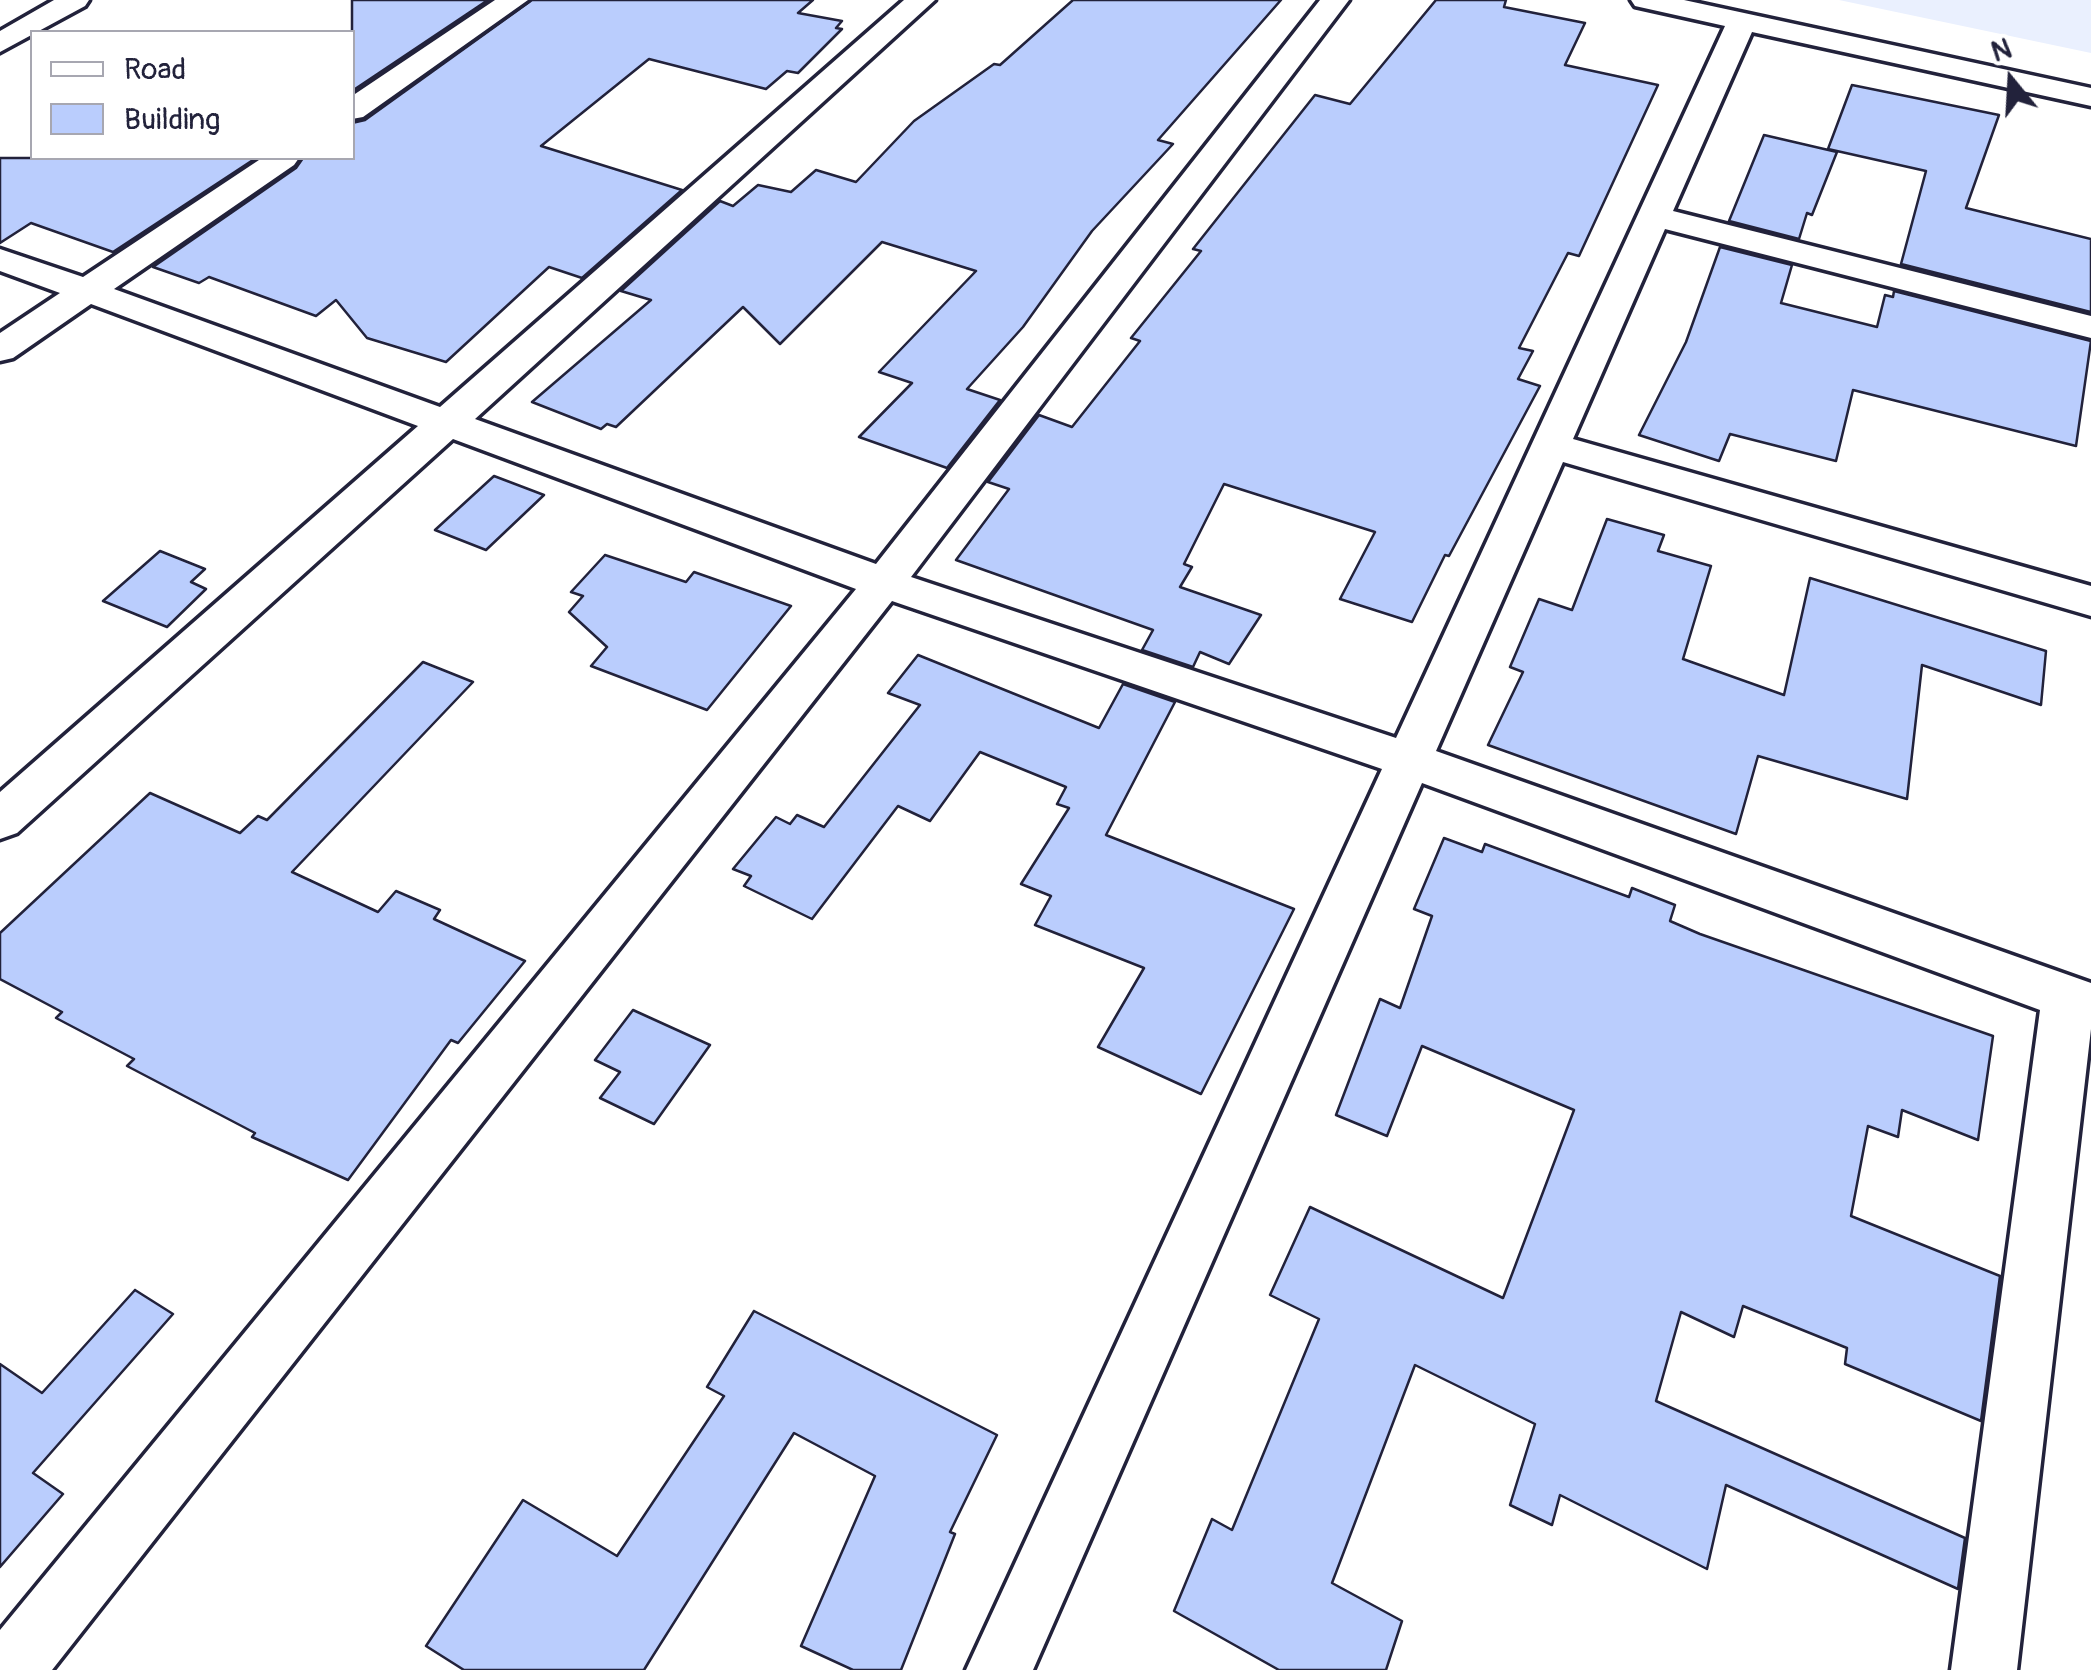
<!DOCTYPE html>
<html>
<head>
<meta charset="utf-8">
<style>
	body { margin:0 }
	#map { position:relative; width:2091px; height:1670px; overflow:hidden; background:#fff; font-family:Pangolin,sans-serif }
	canvas { display:block }
	.legend { position:absolute; left:30px; top:30px; width:325px; height:130px; box-sizing:border-box; background:#fff; border:2px solid #a7a7b1; margin:0; padding:12px 18px; list-style:none; font-size:30px; color:#22223b }
	.legend li { display:flex; align-items:center; gap:20px; height:50px }
	.legend b { width:50px; border:2px solid #a7a7b1 }
	.north { position:absolute; left:1961px; top:30px; width:100px; height:100px; -webkit-text-stroke:8px #fff; paint-order:stroke; rotate:342deg; font-size:28px; font-weight:700; line-height:40px; text-align:center; color:#22223b }
	.north::after { content:''; display:block; margin:auto; width:35px; height:45px; background:#22223b; clip-path:polygon(50% 0,100% 100%,50% 72%,0 100%) }
</style>
</head>
<body>
<div id="map">
<canvas width="2091" height="1670"></canvas>
<ul class="legend">
<li><b style="height:12px;background:#fff"></b>Road</li>
<li><b style="height:28px;background:#bacdfd"></b>Building</li>
</ul>
<div class="north">N</div>
</div>
<script>
const ctx = document.querySelector('canvas').getContext('2d');
ctx.lineJoin = 'round';
function fillPath(path, color) {
  ctx.fillStyle = color;
  ctx.fill(path, 'evenodd');
}
function shape(rows) {
  const path = new Path2D();
  for (const r of rows) {
    path.moveTo(r[0], r[1]);
    for (let i = 2; i < r.length; i += 2) path.lineTo(r[i], r[i + 1]);
  }
  return path;
}
function trace(path, color, width, dash) {
  ctx.strokeStyle = color;
  ctx.lineWidth = width;
  ctx.lineCap = dash ? 'butt' : 'round';
  ctx.setLineDash(dash || []);
  ctx.stroke(path);
}
const built = shape([
	[1839,0,2091,0,2091,53]
]);
const building = shape([
	[352,0,488,0,352,91,352,0],
	[532,0,813,0,798,13,842,21,836,28,842,29,798,73,787,71,766,89,649,59,541,146,682,190,582,278,549,267,446,362,367,338,336,300,316,316,209,277,199,283,153,267,296,168,303,158,352,158,352,123,365,120,532,0],
	[1073,0,1281,0,1158,140,1173,144,1092,231,1023,327,967,389,1000,400,947,468,859,437,912,383,879,372,976,271,882,242,780,344,743,307,616,427,607,424,601,429,532,402,651,300,621,291,720,201,733,206,758,185,791,192,816,170,856,182,914,121,994,64,1000,65,1073,0],
	[1436,0,1506,0,1504,7,1585,23,1565,65,1658,85,1579,256,1568,253,1519,348,1533,351,1518,379,1540,386,1449,556,1445,555,1412,622,1340,599,1375,532,1224,484,1184,564,1192,567,1180,587,1261,615,1229,664,1200,652,1193,667,1142,650,1153,630,956,560,1009,489,988,482,1039,415,1072,427,1140,341,1131,338,1201,251,1193,249,1315,95,1350,104,1436,0],
	[1852,85,1999,115,1966,208,2091,239,2091,312,1901,264,1926,171,1828,149,1852,85],
	[1764,135,1837,152,1812,215,1807,213,1799,239,1729,221,1764,135],
	[0,158,256,158,113,252,31,223,0,243,0,158],
	[1720,247,1792,265,1781,303,1877,327,1885,295,1893,297,1894,291,2091,341,2076,446,1853,390,1836,461,1730,434,1719,461,1639,435,1686,342,1720,247],
	[494,476,544,495,486,550,435,530,494,476],
	[1607,519,1664,535,1658,551,1711,566,1683,659,1784,695,1810,578,2046,651,2041,705,1922,665,1907,799,1758,756,1736,834,1488,745,1523,672,1510,667,1539,599,1572,610,1607,519],
	[160,551,205,569,191,582,206,589,167,627,103,601,160,551],
	[605,555,686,582,694,572,791,606,707,710,591,666,607,647,569,612,583,596,571,592,605,555],
	[918,655,1099,728,1123,684,1175,702,1106,835,1294,909,1201,1094,1098,1047,1144,968,1035,925,1051,896,1021,884,1069,808,1057,804,1066,787,980,752,930,821,898,806,812,919,744,886,751,876,733,869,776,817,790,824,797,815,824,827,920,705,888,693,918,655],
	[423,662,473,682,292,872,378,912,396,891,440,910,434,919,525,961,458,1043,451,1040,348,1180,252,1137,255,1133,127,1066,134,1059,56,1018,62,1012,0,979,0,933,150,793,240,833,258,816,267,820,423,662],
	[1444,838,1482,852,1485,844,1629,897,1632,888,1675,905,1670,921,1700,934,1993,1036,1978,1140,1902,1110,1898,1137,1868,1126,1851,1216,2000,1276,1981,1421,1845,1364,1847,1348,1743,1306,1734,1337,1681,1312,1656,1401,1965,1538,1958,1589,1726,1485,1707,1569,1560,1495,1552,1525,1510,1505,1535,1424,1415,1365,1332,1583,1402,1621,1386,1670,1279,1670,1174,1611,1212,1519,1232,1530,1319,1319,1270,1295,1310,1207,1503,1298,1574,1110,1422,1046,1387,1136,1336,1115,1380,999,1400,1008,1432,916,1414,909,1444,838],
	[633,1010,710,1045,654,1124,600,1098,620,1072,595,1060,633,1010],
	[135,1290,173,1314,33,1473,63,1494,0,1567,0,1364,42,1393,135,1290],
	[754,1311,997,1435,950,1532,955,1534,901,1670,853,1670,801,1646,875,1476,794,1433,644,1670,464,1670,426,1646,523,1500,617,1556,724,1396,707,1387,754,1311]
]);
const minor = shape([
	[54,0,89,0,85,6,0,52,0,31,54,0],
	[495,0,528,0,363,117,352,119,352,96,495,0],
	[904,0,935,0,475,419,876,564,1320,0,1349,0,911,577,1396,738,1725,26,1635,6,1631,0,1684,0,2091,88,2091,106,1752,32,1673,211,2091,316,2091,338,1665,229,1573,439,2091,586,2091,616,1563,462,1436,751,2091,983,2091,1029,2017,1670,1951,1670,2040,1010,1422,783,1033,1670,966,1670,1382,769,892,601,52,1670,0,1670,0,1630,856,589,453,439,17,833,0,839,0,792,418,426,91,304,13,358,0,361,0,333,60,293,0,271,0,249,83,277,262,158,299,158,294,165,114,289,440,407,904,0]
]);
fillPath(built, '#eaf0fe');
fillPath(building, '#bacdfd');
trace(building, '#22223b', 2.5);
trace(minor, '#22223b', 7);
fillPath(minor, '#fff');
</script>
</body>
</html>
